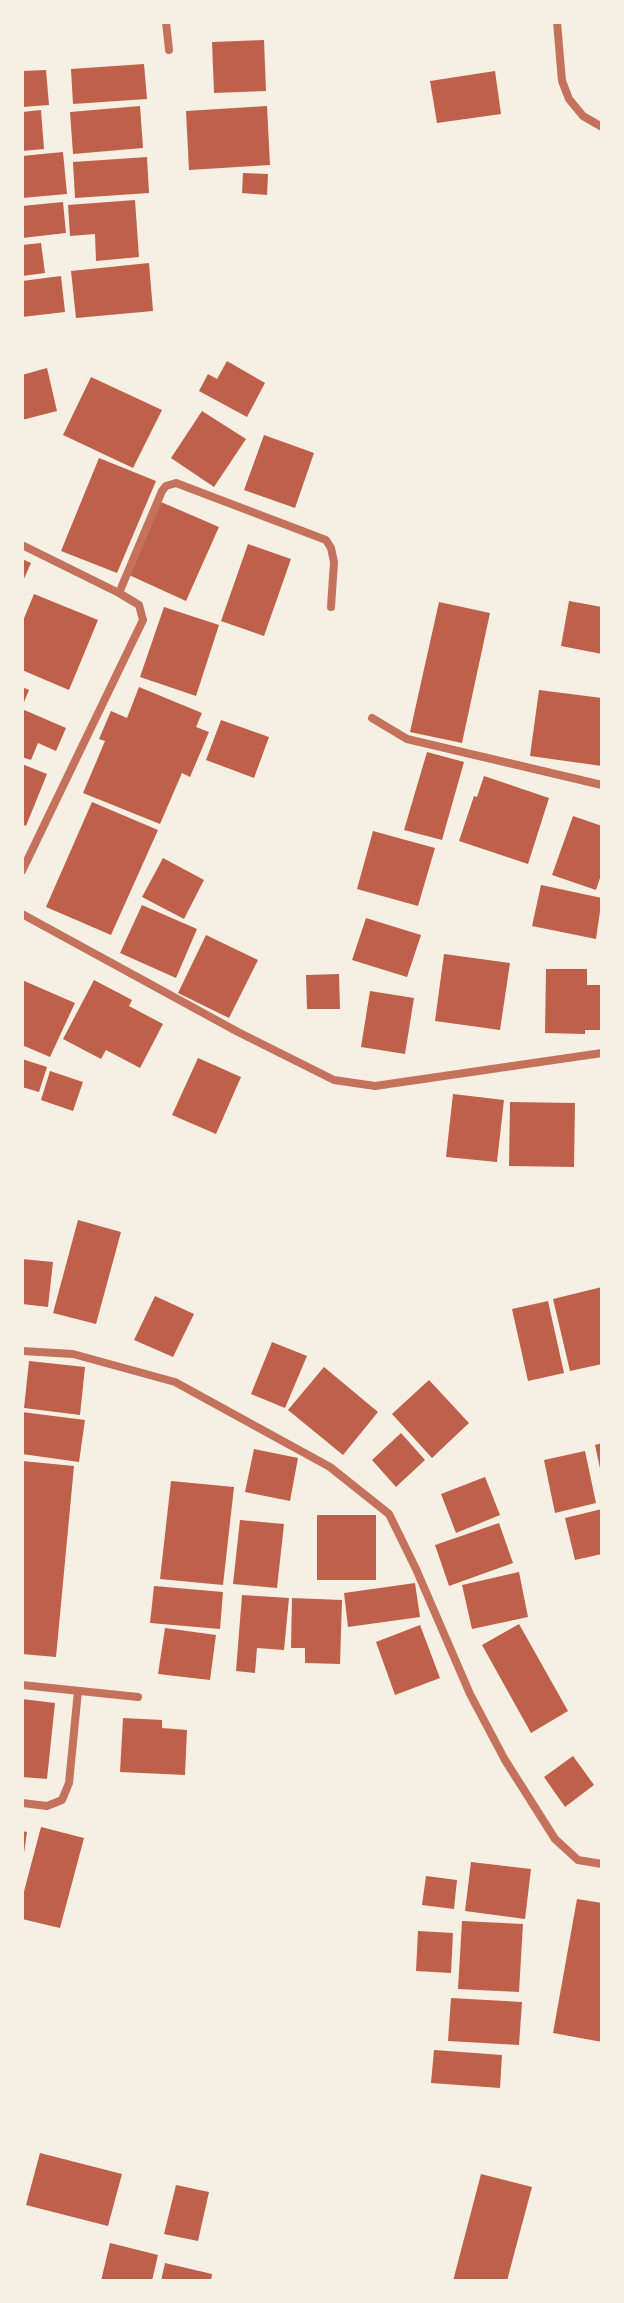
<!DOCTYPE html>
<html>
<head>
<meta charset="utf-8">
<style>
	body { margin:0 }
	#map { position:relative; width:624px; height:2303px; overflow:hidden; background:#f6efe4; font-family:Rubik,sans-serif }
	canvas { display:block }
	.frame { position:absolute; inset:0; border:24px solid #f6efe4; pointer-events:none }
</style>
</head>
<body>
<div id="map">
<canvas width="624" height="2303"></canvas>
<div class="frame"></div>
</div>
<script>
const ctx = document.querySelector('canvas').getContext('2d');
ctx.lineJoin = 'round';
function fillPath(path, color) {
  ctx.fillStyle = color;
  ctx.fill(path, 'evenodd');
}
function shape(rows) {
  const path = new Path2D();
  for (const r of rows) {
    path.moveTo(r[0], r[1]);
    for (let i = 2; i < r.length; i += 2) path.lineTo(r[i], r[i + 1]);
  }
  return path;
}
function trace(path, color, width, dash) {
  ctx.strokeStyle = color;
  ctx.lineWidth = width;
  ctx.lineCap = dash ? 'butt' : 'round';
  ctx.setLineDash(dash || []);
  ctx.stroke(path);
}
const building = shape([
	[264,40,266,91,214,93,212,42],
	[144,64,147,99,73,104,71,69],
	[46,70,49,105,22,107,22,71],
	[495,71,501,114,437,123,430,81],
	[140,106,143,148,73,154,70,112],
	[267,106,270,165,189,170,186,111],
	[41,110,44,149,22,151,22,112],
	[63,152,67,194,22,198,22,156],
	[147,157,149,193,75,198,73,162],
	[243,173,268,174,267,195,242,193],
	[135,200,139,257,96,261,95,234,70,236,68,205],
	[63,202,66,233,22,238,22,206],
	[41,243,45,273,22,276,22,245],
	[149,263,153,311,76,318,71,271],
	[61,276,65,312,22,317,22,281],
	[227,361,265,383,247,417,199,391,208,374,217,379],
	[47,368,57,411,22,420,22,375],
	[91,377,162,410,133,468,63,435],
	[202,411,246,439,214,487,171,458],
	[264,435,314,453,295,508,244,490],
	[99,458,156,481,117,573,61,551],
	[161,502,219,527,186,601,129,575],
	[248,544,291,559,264,636,221,621],
	[22,559,31,563,22,583],
	[34,594,98,620,69,690,22,670,22,623],
	[569,601,602,607,602,654,561,646],
	[439,602,490,613,462,743,410,732],
	[164,607,219,625,196,696,140,677],
	[22,687,29,690,22,707],
	[139,687,202,713,196,727,209,732,190,777,182,773,160,824,83,793,105,741,99,739,111,711,127,718],
	[539,690,602,698,602,766,530,756],
	[22,709,66,728,56,751,38,743,31,760,22,757],
	[221,720,269,737,254,778,206,760],
	[427,752,464,762,442,840,404,830],
	[22,764,47,774,26,826,22,824],
	[484,776,549,798,528,864,459,841,474,796,477,797],
	[92,802,158,830,111,935,46,907],
	[573,816,602,826,602,872,596,890,552,875],
	[373,831,435,848,418,906,357,889],
	[163,858,204,880,184,919,142,897],
	[541,885,602,898,596,939,532,926],
	[142,905,197,929,176,978,120,953],
	[366,918,421,935,407,977,352,960],
	[206,935,258,960,229,1018,178,993],
	[444,954,510,963,500,1030,435,1021],
	[546,969,587,969,587,985,602,985,602,1030,585,1030,585,1034,545,1033],
	[339,974,340,1009,307,1009,306,975],
	[22,980,75,1003,50,1057,22,1045],
	[94,980,132,1000,129,1006,163,1024,140,1068,106,1050,101,1059,63,1039],
	[370,991,414,998,405,1054,361,1047],
	[198,1058,241,1077,216,1134,172,1115],
	[22,1059,47,1067,39,1092,22,1087],
	[50,1071,83,1082,73,1111,41,1100],
	[453,1094,504,1100,497,1162,446,1157],
	[510,1102,575,1103,574,1167,509,1166],
	[78,1220,121,1232,96,1324,53,1313],
	[22,1259,53,1262,48,1307,22,1304],
	[602,1287,602,1364,570,1371,553,1299],
	[155,1296,194,1314,173,1357,134,1340],
	[548,1301,564,1373,528,1381,512,1309],
	[272,1342,307,1356,285,1408,251,1394],
	[29,1361,85,1367,80,1415,24,1408],
	[324,1367,378,1412,343,1455,288,1410],
	[429,1380,469,1423,432,1458,392,1414],
	[22,1412,85,1420,79,1462,22,1454],
	[401,1433,425,1460,396,1487,372,1460],
	[602,1443,602,1473,601,1473,595,1445],
	[254,1449,298,1458,290,1501,245,1492],
	[585,1451,596,1503,555,1513,544,1460],
	[22,1461,74,1466,56,1657,22,1654],
	[485,1477,500,1515,456,1533,441,1494],
	[171,1481,234,1487,223,1585,160,1579],
	[602,1509,602,1554,575,1560,565,1518],
	[317,1515,376,1515,376,1580,317,1580],
	[240,1520,284,1524,277,1588,233,1584],
	[499,1523,513,1563,449,1586,435,1545],
	[519,1572,528,1617,472,1629,462,1585],
	[415,1583,420,1617,348,1627,344,1593],
	[154,1586,223,1592,220,1629,150,1623],
	[242,1595,289,1598,284,1650,257,1648,255,1673,236,1671],
	[292,1598,342,1600,340,1664,305,1663,305,1648,291,1648],
	[519,1624,568,1711,531,1733,482,1645],
	[420,1625,440,1678,395,1695,376,1642],
	[165,1628,216,1635,210,1680,158,1674],
	[22,1699,55,1703,47,1779,22,1777],
	[123,1718,162,1720,162,1728,187,1730,185,1775,120,1772],
	[573,1756,594,1785,565,1807,544,1777],
	[41,1827,84,1838,60,1928,22,1919,22,1899],
	[22,1831,27,1832,24,1853,22,1853],
	[471,1862,531,1869,525,1919,465,1911],
	[426,1876,457,1880,454,1909,422,1905],
	[577,1899,602,1903,602,2042,553,2033],
	[462,1921,523,1924,519,1992,458,1989],
	[418,1931,453,1933,451,1973,416,1971],
	[451,1998,522,2002,519,2045,448,2041],
	[434,2050,502,2055,500,2088,431,2083],
	[40,2153,122,2174,108,2226,26,2205],
	[481,2174,532,2187,513,2258,507,2281,453,2281],
	[176,2185,209,2192,198,2241,164,2234],
	[110,2243,158,2255,152,2281,101,2281],
	[165,2263,212,2274,211,2281,161,2281]
]);
const minor = shape([
	[166,22,169,50],
	[557,22,562,81,569,99,583,116,602,127],
	[22,545,119,593,139,605,143,620,22,871],
	[119,593,162,491,166,486,176,483,326,540,331,548,334,562,331,607],
	[372,718,407,739,602,785],
	[22,914,238,1032,334,1080,375,1086,602,1053],
	[22,1351,73,1354,175,1382,330,1467,389,1514,416,1569,470,1694,505,1760,555,1839,578,1860,602,1864],
	[22,1685,138,1697],
	[22,1803,47,1806,62,1800,69,1783,78,1691]
]);
fillPath(building, '#bf614a');
trace(minor, '#c5725c', 8);
</script>
</body>
</html>
